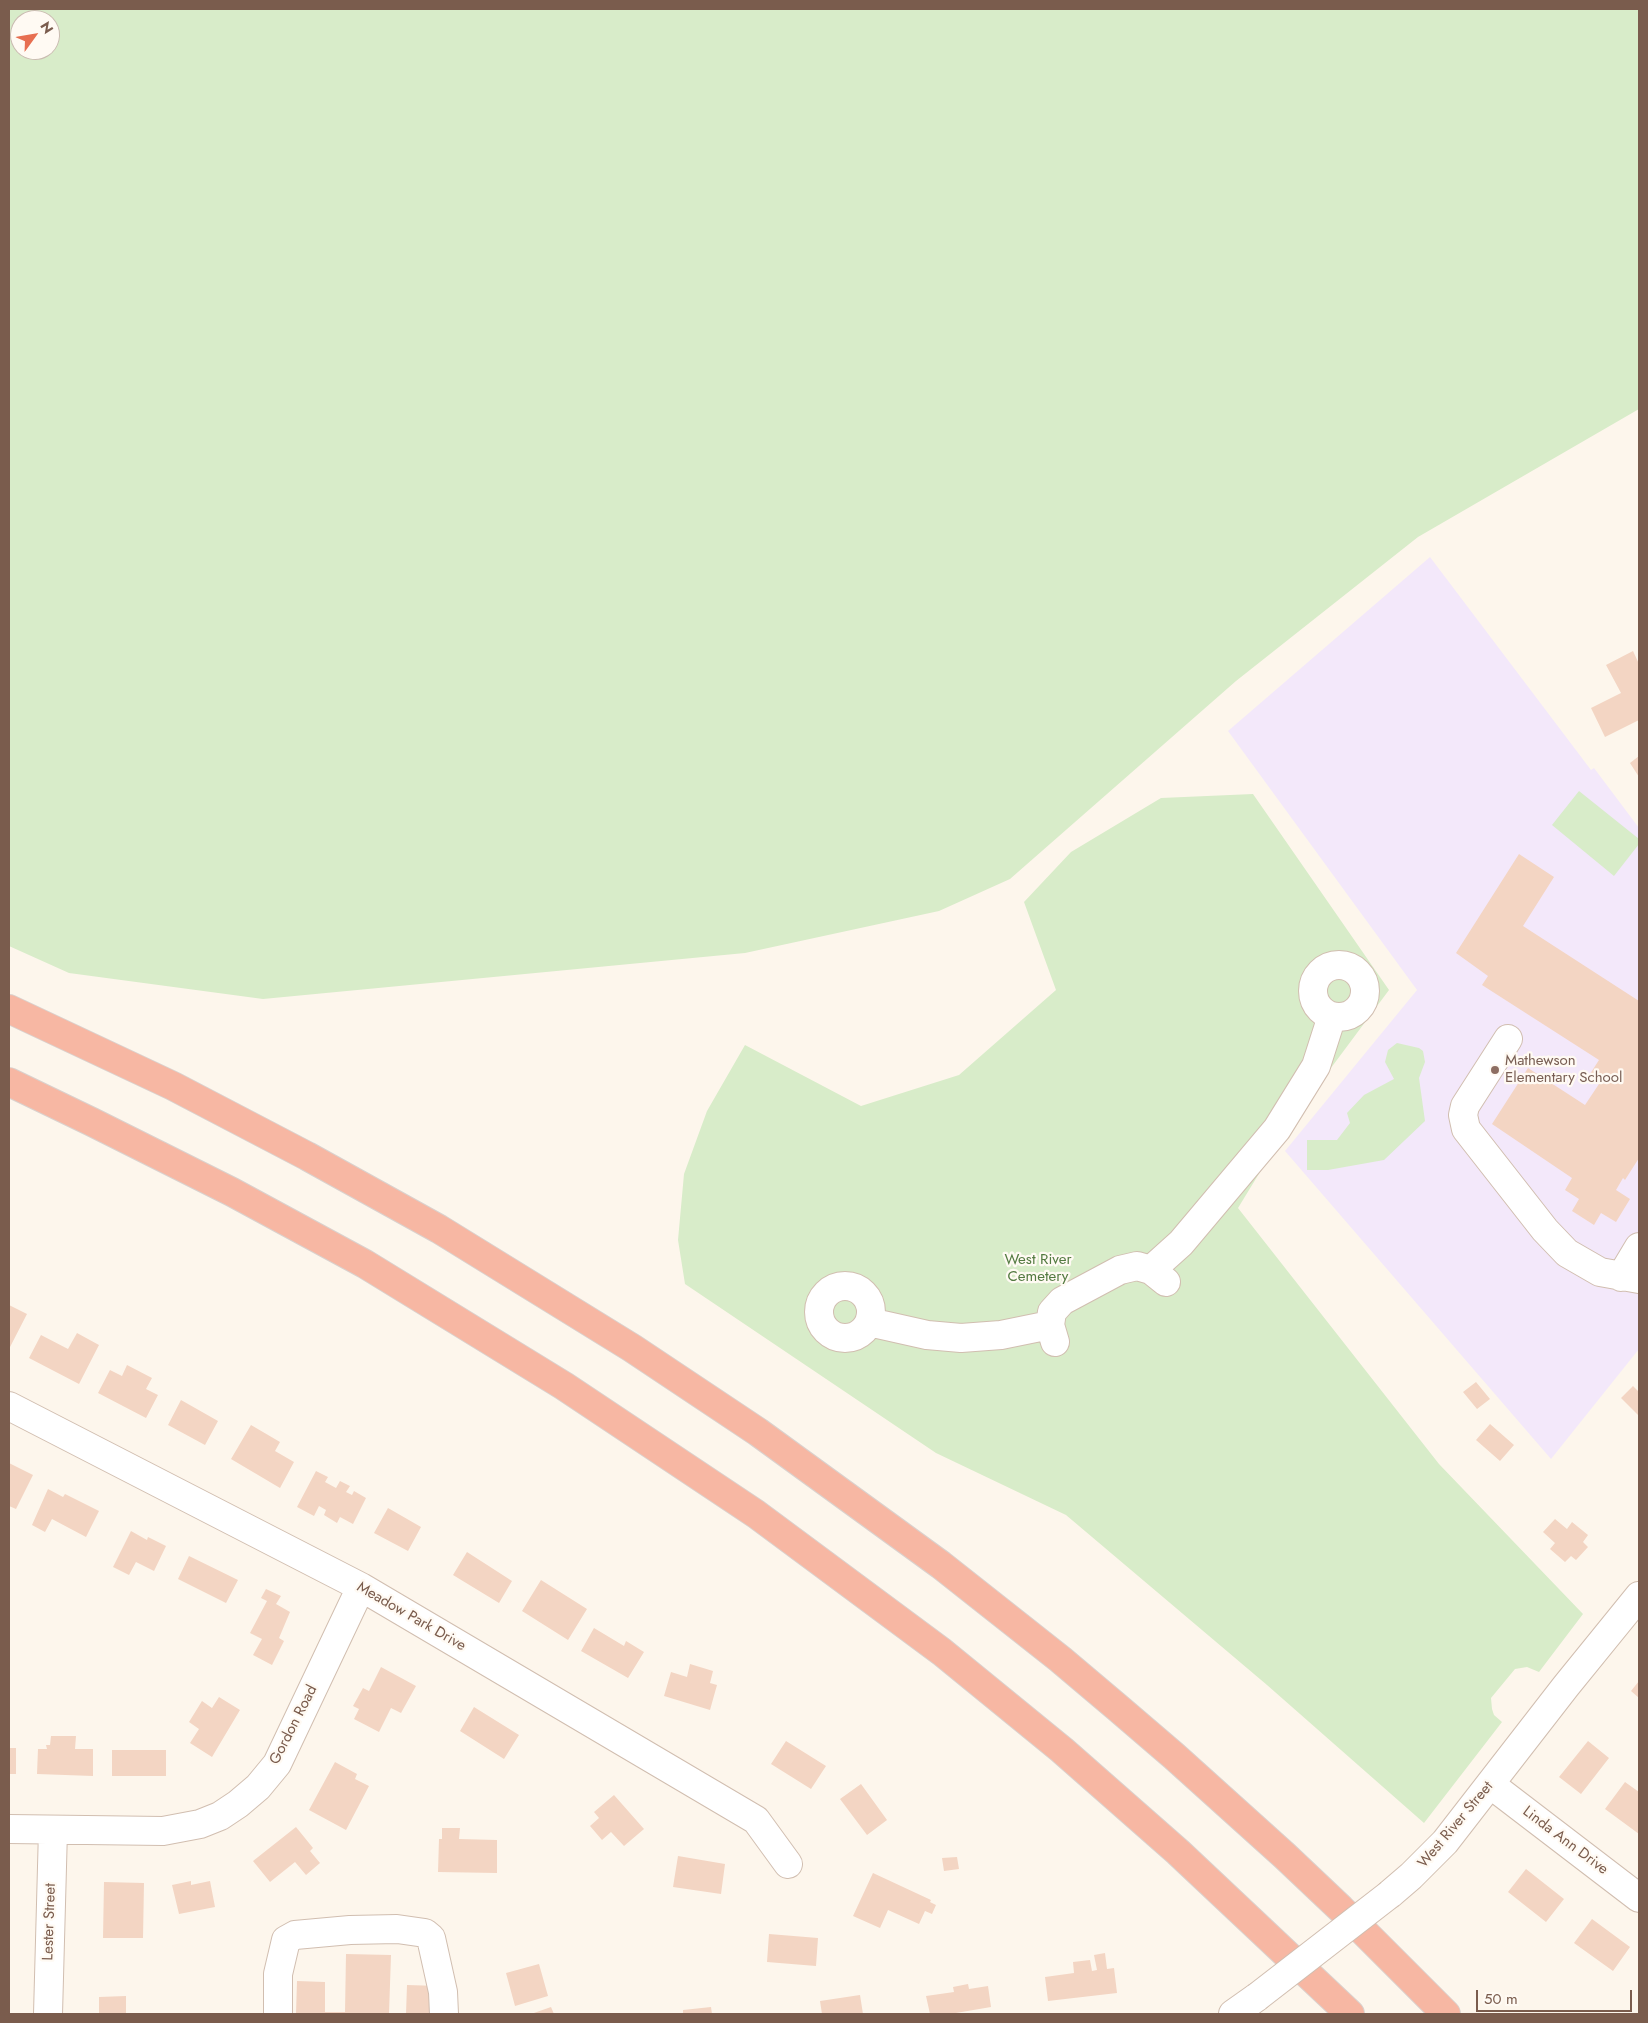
<!DOCTYPE html>
<html>
<head>
<meta charset="utf-8">
<style>
	body { margin:0 }
	#map { position:relative; width:1648px; height:2023px; overflow:hidden; background:#fdf6ec; font-family:Jost,sans-serif }
	canvas { display:block }
	.frame { position:absolute; inset:0; border:10px solid #7a5c4d; pointer-events:none }
	.north { position:absolute; left:10px; top:10px; width:50px; height:50px; box-sizing:border-box; background:#fffaf3; border:1px solid #cabbb1; border-radius:50%; rotate:58deg; font-size:14px; font-weight:700; line-height:20px; text-align:center; color:#7a5c4d }
	.north::after { content:''; display:block; margin:auto; width:18px; height:22px; background:#e76f51; clip-path:polygon(50% 0,100% 100%,50% 72%,0 100%) }
	.scale { position:absolute; left:1476px; top:1990px; width:156px; height:22px; box-sizing:border-box; border:2px solid #7a5c4d; border-top:0; padding-left:6px; font-size:15px; line-height:18px; white-space:nowrap; color:#7a5c4d; -webkit-text-stroke:4px #fffaf3; paint-order:stroke }
</style>
</head>
<body>
<div id="map">
<canvas width="1648" height="2023"></canvas>
<div class="frame"></div>
<div class="north">N</div>
<div class="scale">50 m</div>
</div>
<script>
const ctx = document.querySelector('canvas').getContext('2d');
ctx.lineJoin = 'round';
function fillPath(path, color) {
  ctx.fillStyle = color;
  ctx.fill(path, 'evenodd');
}
function shape(rows) {
  const path = new Path2D();
  for (const r of rows) {
    if (r.length === 3) {
      path.moveTo(r[0] + r[2], r[1]);
      path.arc(r[0], r[1], r[2], 0, 2 * Math.PI);
      continue;
    }
    path.moveTo(r[0], r[1]);
    for (let i = 2; i < r.length; i += 2) path.lineTo(r[i], r[i + 1]);
  }
  return path;
}
function trace(path, color, width, dash) {
  ctx.strokeStyle = color;
  ctx.lineWidth = width;
  ctx.lineCap = dash ? 'butt' : 'round';
  ctx.setLineDash(dash || []);
  ctx.stroke(path);
}
function write(font, color, halo, rows, align = 'center') {
  ctx.font = font + ' Jost,sans-serif';
  ctx.lineWidth = 4.5;
  ctx.setLineDash([]);
  ctx.textBaseline = 'middle';
  ctx.strokeStyle = halo;
  ctx.fillStyle = color;
  for (const [text, x, y, turn = 0] of rows) {
    ctx.save();
    ctx.translate(x, y);
    ctx.rotate((+turn || 0) * Math.PI / 180);
    ctx.textAlign = isNaN(turn) ? turn : align;
    if (halo) ctx.strokeText(text, 0, 0);
    ctx.fillText(text, 0, 0);
    ctx.restore();
  }
}
const education = shape([
	[1430,557,1591,770,1594,768,1639,828,1639,1349,1551,1459,1285,1151,1417,990,1228,731]
]);
const green = shape([
	[9,9,1639,9,1639,409,1418,537,1236,681,1010,879,939,911,745,953,263,999,69,973,9,946],
	[20,20,50,20,50,50,20,50],
	[1579,791,1639,839,1639,844,1614,876,1552,825],
	[1253,794,1389,990,1290,1123,1238,1208,1439,1464,1583,1614,1539,1672,1527,1667,1515,1669,1491,1698,1492,1709,1494,1715,1502,1722,1424,1823,1267,1685,1066,1515,936,1453,685,1284,678,1240,684,1174,707,1111,745,1045,861,1106,959,1075,1056,990,1024,902,1071,852,1161,798],
	[1397,1043,1419,1048,1423,1051,1425,1062,1419,1078,1425,1121,1384,1160,1328,1170,1307,1170,1307,1140,1337,1140,1350,1123,1347,1113,1364,1095,1394,1079,1385,1062,1388,1050]
]);
const building = shape([
	[1633,651,1639,664,1639,720,1605,737,1591,708,1621,693,1606,665],
	[1639,756,1639,777,1630,763],
	[1519,854,1554,877,1523,926,1639,1001,1639,1158,1625,1180,1623,1178,1616,1190,1630,1199,1616,1222,1601,1213,1594,1225,1572,1211,1579,1199,1565,1190,1572,1178,1492,1124,1528,1068,1585,1105,1601,1081,1590,1074,1599,1060,1482,985,1488,976,1456,953],
	[9,1305,27,1314,9,1349],
	[77,1333,99,1345,79,1384,29,1358,41,1335,68,1349],
	[127,1365,152,1378,146,1389,158,1395,146,1418,98,1393,110,1370,122,1376],
	[1476,1382,1490,1399,1477,1409,1463,1392],
	[1633,1386,1639,1392,1639,1416,1621,1398],
	[181,1400,218,1421,205,1445,168,1425],
	[1490,1424,1514,1445,1500,1461,1476,1440],
	[251,1425,280,1442,275,1451,294,1462,280,1488,231,1459],
	[9,1463,33,1475,16,1509,9,1506],
	[316,1471,328,1477,325,1482,336,1488,340,1481,350,1486,346,1492,352,1495,354,1491,366,1498,353,1524,340,1517,337,1523,324,1515,326,1510,319,1506,314,1516,297,1507],
	[48,1489,63,1497,65,1494,99,1511,86,1537,52,1519,45,1532,32,1525],
	[388,1508,421,1527,408,1551,374,1533],
	[1555,1519,1567,1529,1572,1522,1588,1535,1583,1542,1588,1547,1576,1560,1571,1556,1565,1562,1550,1549,1555,1543,1543,1532],
	[131,1531,147,1540,148,1537,166,1546,154,1571,136,1562,129,1575,113,1567],
	[467,1552,512,1581,499,1603,453,1575],
	[189,1556,238,1580,226,1603,178,1579],
	[541,1580,587,1609,568,1640,522,1611],
	[266,1589,281,1596,276,1604,290,1612,279,1638,284,1641,272,1665,253,1655,262,1639,250,1633,267,1601,261,1598],
	[594,1628,624,1646,626,1641,644,1652,628,1678,581,1651],
	[690,1664,713,1671,710,1683,717,1685,710,1710,664,1696,671,1672,687,1677],
	[381,1667,416,1686,401,1713,391,1708,379,1732,354,1719,359,1709,353,1706,363,1688,369,1691],
	[1639,1681,1639,1698,1631,1691],
	[219,1697,240,1710,212,1757,190,1743,199,1729,189,1722,202,1701,212,1708],
	[474,1707,519,1735,504,1759,460,1731],
	[51,1736,76,1736,75,1749,93,1749,93,1776,37,1774,38,1749,47,1749,46,1745,50,1745],
	[786,1741,826,1766,811,1789,771,1764],
	[1588,1741,1609,1758,1581,1794,1559,1777],
	[9,1748,16,1748,16,1774,9,1774],
	[112,1750,166,1750,166,1776,112,1776],
	[335,1762,357,1774,355,1779,369,1786,346,1830,309,1810],
	[1625,1782,1639,1792,1639,1834,1605,1809],
	[861,1784,887,1820,867,1835,840,1799],
	[614,1795,644,1829,624,1846,611,1832,602,1840,590,1826,599,1818,594,1812],
	[296,1827,313,1848,310,1851,320,1863,306,1875,295,1862,270,1882,253,1861],
	[442,1828,460,1828,459,1839,497,1840,497,1873,438,1872,439,1839,442,1839],
	[678,1856,725,1864,721,1894,673,1887],
	[957,1857,959,1869,944,1871,942,1858],
	[1526,1869,1564,1899,1546,1922,1508,1892],
	[873,1873,931,1900,930,1902,936,1905,932,1914,925,1911,919,1924,888,1910,880,1928,853,1916],
	[191,1881,191,1885,210,1881,215,1907,179,1914,172,1885],
	[104,1882,144,1883,143,1938,103,1938],
	[1592,1919,1630,1947,1613,1971,1574,1943],
	[769,1934,818,1938,816,1966,767,1962],
	[1105,1953,1107,1969,1114,1968,1117,1993,1048,2001,1045,1977,1074,1973,1073,1962,1090,1960,1092,1971,1097,1970,1094,1955],
	[346,1954,391,1955,389,2014,296,2014,297,1981,325,1982,325,2012,345,2012],
	[539,1964,548,1996,515,2006,506,1973],
	[968,1984,969,1989,988,1986,991,2007,950,2014,930,2014,926,1996,954,1992,953,1987],
	[407,1985,439,1986,438,2014,406,2014],
	[860,1995,863,2014,822,2014,820,2001],
	[126,1996,126,2014,99,2014,99,1997],
	[551,2007,554,2014,531,2014],
	[711,2007,712,2014,683,2014,683,2010]
]);
const minor = shape([
	[1339,991,26],
	[1508,1039,1465,1106,1463,1115,1466,1129,1545,1230,1567,1253,1600,1272,1639,1279],
	[1151,1270,1181,1243,1277,1129,1316,1066,1332,1016],
	[1621,1277,1639,1247],
	[845,1312,26],
	[869,1322,927,1335,961,1338,1001,1335,1050,1325],
	[1055,1342,1050,1325,1052,1312,1062,1301,1120,1270,1137,1266,1151,1270,1166,1282],
	[9,1406,361,1587,756,1820,788,1864],
	[1490,1784,1639,1898],
	[9,1829,163,1831,200,1824,220,1816,238,1804,258,1787,277,1764,361,1587],
	[1390,1894,1411,1876,1445,1842,1566,1686,1639,1596],
	[48,2014,53,1830],
	[278,2014,278,1974,286,1940,295,1935,350,1930,397,1929,425,1933,431,1938,443,1992,444,2014],
	[1233,2014,1257,1997]
]);
const highway = shape([
	[9,1009,173,1086,307,1156,439,1229,632,1348,758,1432,941,1565,1060,1659,1118,1708,1174,1756,1285,1856,1341,1909,1446,2014],
	[9,1082,92,1122,232,1192,365,1264,564,1386,756,1514,942,1652,1062,1750,1178,1852,1350,2014]
]);
const minorBridge = shape([
	[1257,1997,1390,1894]
]);
const markers = [
	[1495,1070,5,"#8d6e63"]
];
const educationNames = [
	["Mathewson",1505,1061],
	["Elementary School",1505,1078]
];
const parkNames = [
	["West River",1038,1260],
	["Cemetery",1038,1277]
];
const streetNames = [
	["Meadow Park Drive",411,1617,30],
	["Gordon Road",294,1725,-63],
	["West River Street",1456,1825,-50],
	["Linda Ann Drive",1565,1841,37],
	["Lester Street",50,1922,-88]
];
fillPath(education, '#f3e8fa');
fillPath(green, '#d8ecc9');
fillPath(building, '#f3d5c3');
trace(minor, '#d1beb0', 30);
trace(highway, '#dad1cd', 30);
trace(minor, '#fff', 28);
trace(highway, '#f7b7a3', 28);
trace(minorBridge, '#d1beb0', 30, []);
trace(minorBridge, '#fff', 28);
for (const [x, y, r, color] of markers) {
  const dot = new Path2D();
  dot.arc(x, y, r, 0, 2 * Math.PI);
  ctx.fillStyle = color;
  ctx.fill(dot);
  trace(dot, '#fffaf3', 2);
}
write('15px', '#785e54', '#fffaf3', educationNames, 'left');
write('15px', '#537a41', '#fffaf3', parkNames);
write('15px', '#7a5c4d', '#fffaf3', streetNames);
</script>
</body>
</html>
